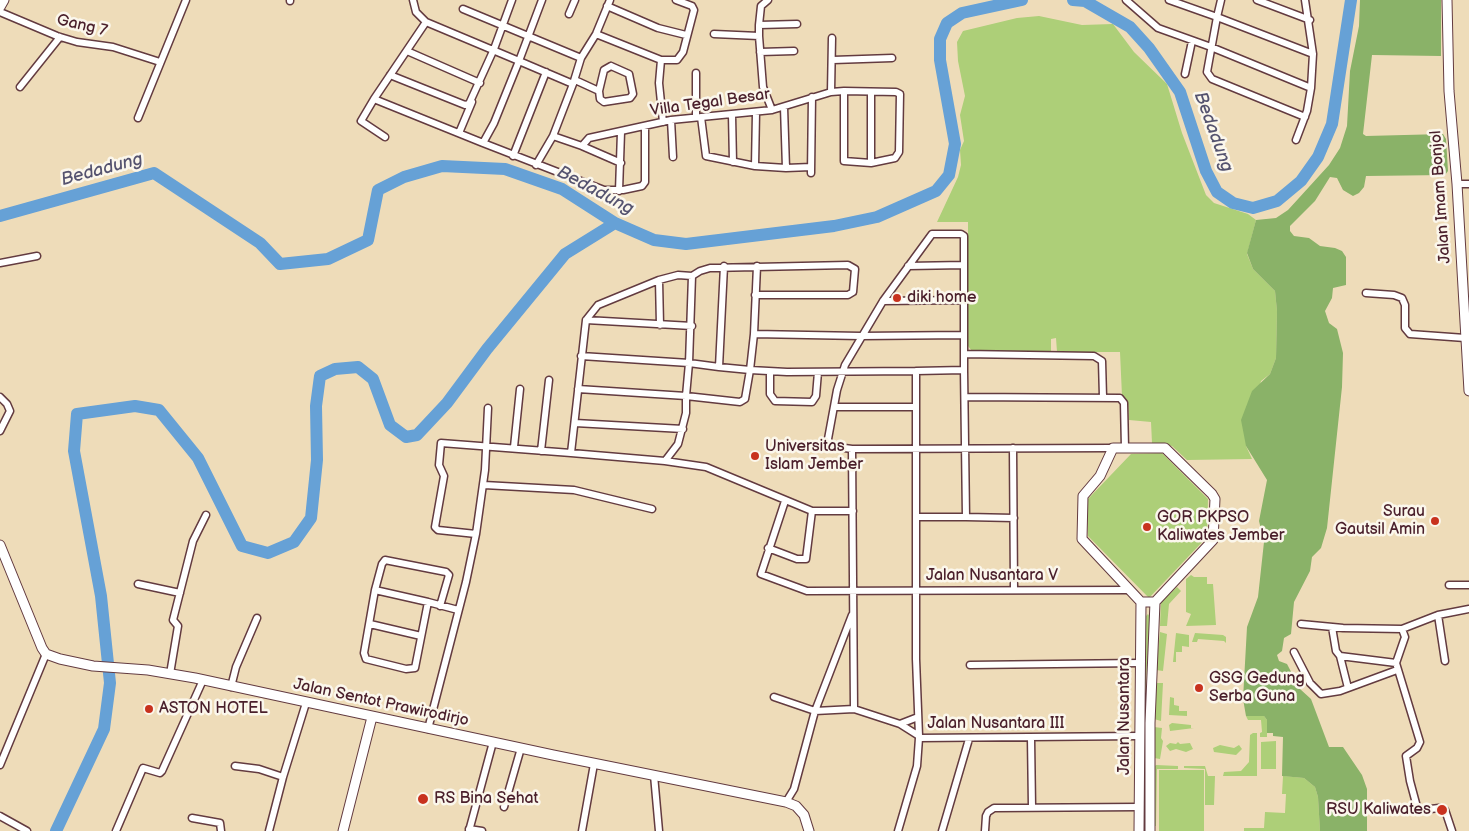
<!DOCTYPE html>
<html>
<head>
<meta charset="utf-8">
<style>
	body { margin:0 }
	canvas { display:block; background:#eedcb9 }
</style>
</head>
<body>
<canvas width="1469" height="831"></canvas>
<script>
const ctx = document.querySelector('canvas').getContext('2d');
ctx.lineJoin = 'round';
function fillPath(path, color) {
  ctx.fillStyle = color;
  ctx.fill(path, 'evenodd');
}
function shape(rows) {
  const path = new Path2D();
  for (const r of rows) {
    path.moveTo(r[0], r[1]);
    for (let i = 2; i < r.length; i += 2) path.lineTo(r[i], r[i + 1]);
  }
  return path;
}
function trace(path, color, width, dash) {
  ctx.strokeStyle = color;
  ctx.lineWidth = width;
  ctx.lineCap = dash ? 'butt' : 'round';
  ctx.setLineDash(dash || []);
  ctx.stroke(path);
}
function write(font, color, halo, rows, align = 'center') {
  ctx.font = font + ' "Balsamiq Sans",sans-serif';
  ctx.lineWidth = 5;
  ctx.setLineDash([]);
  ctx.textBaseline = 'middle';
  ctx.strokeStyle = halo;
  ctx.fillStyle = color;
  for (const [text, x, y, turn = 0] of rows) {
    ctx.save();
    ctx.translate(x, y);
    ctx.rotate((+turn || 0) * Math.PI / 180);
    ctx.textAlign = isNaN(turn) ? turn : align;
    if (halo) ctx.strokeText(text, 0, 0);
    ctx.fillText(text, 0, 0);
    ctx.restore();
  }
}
const green = shape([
	[1039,16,1082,25,1113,24,1134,52,1167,84,1182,133,1206,195,1214,203,1248,214,1256,220,1247,254,1253,269,1275,291,1277,311,1276,358,1270,374,1261,381,1246,446,1252,459,1187,460,1172,446,1152,443,1151,422,1129,420,1128,402,1122,396,1120,352,1057,352,1056,338,1051,339,1051,352,972,351,968,346,968,222,937,222,958,177,961,165,960,150,964,141,960,115,965,96,958,61,957,42,963,31,1017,18],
	[1162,453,1208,499,1207,537,1149,598,1088,536,1087,500,1131,454],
	[1191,575,1194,577,1207,577,1207,584,1213,584,1216,625,1186,626,1191,614,1186,612,1186,579],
	[1177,587,1181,591,1169,604,1167,626,1160,626,1161,602],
	[1148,614,1150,617,1145,697,1143,695,1145,617],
	[1160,632,1167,634,1163,671,1156,670],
	[1176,633,1189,635,1189,647,1182,646,1182,652,1176,652,1176,662,1173,662],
	[1195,633,1223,635,1226,637,1226,643,1224,641,1198,639,1197,642,1192,642],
	[1156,683,1163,683,1161,721,1154,719],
	[1170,697,1174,698,1174,705,1179,706,1179,711,1187,711,1187,716,1169,715],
	[1144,710,1146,712,1147,831,1143,831],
	[1246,716,1264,716,1267,720,1267,737,1260,737,1260,733,1262,732,1261,720,1248,720],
	[1172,723,1191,725,1191,728,1194,728,1170,731,1169,725],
	[1154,727,1162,728,1161,738,1163,741,1160,759,1154,758],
	[1253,733,1257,733,1257,776,1223,776,1224,772,1241,771,1249,762,1250,735],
	[1276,741,1276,769,1261,769,1261,742],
	[1178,742,1180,744,1190,743,1193,749,1186,752,1176,749,1170,751,1166,746,1170,743,1176,744],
	[1220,745,1234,748,1239,745,1242,749,1236,755,1214,752,1213,748],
	[1156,765,1178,766,1178,769,1157,769,1156,826,1154,826,1154,767],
	[1184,766,1205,766,1208,776,1215,776,1214,805,1205,805,1205,769,1184,768],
	[1159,770,1204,770,1204,831,1159,831],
	[1283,776,1304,778,1315,787,1318,797,1320,831,1244,831,1244,828,1264,828,1265,812,1285,813,1286,794,1282,794]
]);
const forest = shape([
	[1360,0,1441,0,1441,56,1372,55,1363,134,1366,136,1443,134,1446,139,1448,171,1445,175,1366,176,1364,187,1359,193,1353,196,1343,190,1337,178,1330,177,1315,201,1290,226,1290,231,1294,236,1309,238,1320,246,1335,248,1342,251,1346,257,1346,285,1333,288,1332,298,1325,311,1329,323,1337,329,1343,353,1342,387,1327,528,1321,548,1312,557,1310,571,1294,602,1291,634,1284,638,1282,651,1277,655,1279,661,1287,664,1300,689,1311,699,1329,747,1343,747,1362,775,1367,789,1367,831,1320,831,1318,797,1315,787,1304,778,1282,776,1283,737,1273,736,1273,733,1267,733,1267,720,1264,716,1246,716,1243,699,1247,627,1258,597,1264,542,1259,521,1267,480,1246,446,1241,420,1252,391,1270,374,1276,358,1277,311,1275,291,1253,269,1247,253,1256,220,1276,218,1288,210,1329,165,1340,148,1347,126,1350,71,1359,26]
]);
const river = shape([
	[1073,0,1085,1,1130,27,1149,48,1180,92,1206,171,1217,192,1233,203,1253,208,1277,201,1301,181,1318,157,1332,124,1351,0],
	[0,216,154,173,260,243,280,264,328,259,368,240,378,190,404,177,442,166,505,169,562,189,615,223,654,240,686,244,834,226,877,217,936,191,949,175,955,144,940,60,940,39,947,23,962,13,1022,0],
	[56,831,104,729,110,683,101,596,74,451,77,414,135,406,159,410,198,458,242,546,268,553,294,542,311,518,317,460,316,406,320,376,335,369,358,367,373,379,390,425,406,437,417,435,447,403,487,349,565,254,615,223]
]);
const street = shape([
	[413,0,416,12,426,22,374,99,483,143,494,123,519,61,573,84,553,136,582,146,589,138,671,120,772,110,831,92,844,91,896,92,900,94,899,152,895,158,871,163,844,161,844,91],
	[1126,0,1158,28,1211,47,1311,88],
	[1169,0,1217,17,1221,0],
	[1257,0,1310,20],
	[290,1,290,0],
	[607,6,658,28,686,35],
	[463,9,581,58],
	[0,12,57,36,77,42,113,47,160,62],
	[569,14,575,0],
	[426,22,519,61,542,0],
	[759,25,761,6,768,0],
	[596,34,661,60,677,60,683,52,694,10,692,6,676,0],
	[714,34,759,36,763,87,772,110],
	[759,36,759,25,797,24],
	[407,51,480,83],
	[760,52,794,51],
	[661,60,659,83,663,122],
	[833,60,892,58],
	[611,66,629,74,633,94,630,98,604,102,600,99,599,91,604,70,611,66],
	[1185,74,1192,41],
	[390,75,465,105,469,104,494,49,512,0],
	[575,80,599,91],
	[573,84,581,58,596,34,610,0],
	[20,87,60,37],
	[831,92,832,38],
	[871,92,871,163],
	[374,99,361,121,385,137],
	[732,115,733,162],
	[696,117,696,73],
	[701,117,706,156,755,166,786,168,784,107],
	[1305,117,1212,79,1207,72,1217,17,1313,54],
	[138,118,186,0],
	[671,120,673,157],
	[459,133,472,102],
	[1296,140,1307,111,1311,88,1313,54,1305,0],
	[483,143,604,190,623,190,642,186,645,182,645,126],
	[582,146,621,163],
	[513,156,546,72],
	[536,165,553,136],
	[755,166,756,113],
	[786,168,811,167],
	[811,173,812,97],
	[1457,184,1469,184],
	[619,191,621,132],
	[0,263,37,256],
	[724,266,719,367,750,370,754,334],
	[757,266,754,334,861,336,964,335],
	[908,266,964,265],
	[692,276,689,363,719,367],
	[659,280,660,325],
	[1366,293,1394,295,1402,298,1405,305,1405,328,1410,334,1465,338],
	[883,301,964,300],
	[586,320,692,326],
	[964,354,1094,356,1102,361,1103,397],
	[581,356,689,363,686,396,740,402,745,399,750,370,787,372,916,371],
	[964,370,964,236,961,234,932,234,883,301,845,365,837,390,828,439,830,446,852,449,1113,448],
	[770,372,770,394,775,401,812,402,816,396,818,372],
	[0,397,7,404,10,411,0,431],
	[965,397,1120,398,1124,403,1125,448],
	[834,407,916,407],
	[575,423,683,429],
	[514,447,520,389],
	[1013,448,1014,590],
	[852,449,854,709],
	[541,451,549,380],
	[571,453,665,461,678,444,686,413,686,396,578,389],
	[665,461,706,467,812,511,853,511],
	[484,485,574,490,652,509],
	[785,501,761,574,807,591,1130,590],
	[917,517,966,517],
	[476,534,438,530,435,527,444,476,439,465,441,443,571,453,586,320,598,305,659,280,678,275,692,276,700,271,710,268,848,265,855,269,853,292,848,295,755,295],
	[768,548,797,559,806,559,812,511],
	[138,584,180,593],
	[1449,585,1469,585],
	[375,590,382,564,385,560,446,572,449,575,440,606],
	[428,602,415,668,406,669,366,659,364,653,375,590,428,602,458,610],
	[1438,615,1445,661],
	[370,624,421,636],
	[1301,624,1343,628,1402,629,1438,615,1469,609],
	[1332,627,1336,651,1340,656,1396,663],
	[1402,629,1405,637,1396,663,1420,742,1417,748,1406,756,1410,781,1417,807,1422,810,1439,808,1445,810,1452,831],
	[1294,652,1310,683,1321,694,1340,691,1397,670],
	[1340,656,1348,688],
	[970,665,1140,663],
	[170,674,178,626,173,620,193,541,206,515],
	[231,687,236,667,257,618],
	[774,697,815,711,854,709,900,724,919,736,919,738,1139,736],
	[900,724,918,717],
	[428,729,466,582,476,534,485,470,488,408],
	[919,736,916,659,916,371,964,370,966,517,1014,518],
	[1031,738,1032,807],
	[0,765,46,654],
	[235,766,259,769,283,777],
	[654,775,659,831],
	[786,802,794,789,815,711,852,615],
	[504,807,521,748],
	[0,816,27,831],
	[192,818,220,823,221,831],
	[469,829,482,831],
	[116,831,143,768,160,773,162,771,203,680],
	[269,831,283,777,306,703],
	[469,831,493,742],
	[582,831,594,764],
	[898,831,917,766,919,738],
	[942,831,969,739],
	[985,831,986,816,988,812,994,808,1139,807]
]);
const secondary = shape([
	[1447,0,1449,91,1457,184,1469,391],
	[0,7,4,0],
	[1113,448,1165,448,1212,494,1215,499,1213,540,1155,602,1141,602,1082,539,1083,496,1100,476,1113,448],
	[0,545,42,648,46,654,60,659,93,666,148,670,195,678,553,755,786,802,796,806,804,815,809,831],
	[343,831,372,717],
	[1139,831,1141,602],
	[1150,831,1150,723,1155,602]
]);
const markers = [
	[897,298,5,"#c8321e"],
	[755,456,5,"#c8321e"],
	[1435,521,5,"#c8321e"],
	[1147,527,5,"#c8321e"],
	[1199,688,5,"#c8321e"],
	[149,709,5,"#c8321e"],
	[423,799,6,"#c8321e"],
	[1442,810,6,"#c8321e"]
];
const streetNames = [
	["Gang 7",82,26,13],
	["Villa Tegal Besar",710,103,-8],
	["Jalan Imam Bonjol",1441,197,-94],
	["Jalan Nusantara V",992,576],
	["Jalan Sentot Prawirodirjo",381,703,12],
	["Jalan Nusantara",1125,716,-90],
	["Jalan Nusantara III",996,724]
];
const poiNames = [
	["diki home",907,298],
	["Universitas",765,447],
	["Islam Jember",765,465],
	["Surau",1425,512,"right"],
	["Gautsil Amin",1425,530,"right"],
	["GOR PKPSO",1157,518],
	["Kaliwates Jember",1157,536],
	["GSG Gedung",1209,679],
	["Serba Guna",1209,697],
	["ASTON HOTEL",159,709],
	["RS Bina Sehat",434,799],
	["RSU Kaliwates",1431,810,"right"]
];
const waterNames = [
	["Bedadung",1213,132,70],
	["Bedadung",102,170,-15],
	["Bedadung",595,191,28]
];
fillPath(green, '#adcf78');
fillPath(forest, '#8ab268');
trace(river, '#66a1d6', 12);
trace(street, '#633b40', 9);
trace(secondary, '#633b40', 11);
trace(street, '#fff', 6);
trace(secondary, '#fff', 9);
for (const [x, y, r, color] of markers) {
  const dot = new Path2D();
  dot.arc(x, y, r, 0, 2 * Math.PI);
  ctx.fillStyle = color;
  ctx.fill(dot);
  trace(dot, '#fbf7ec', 2);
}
write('16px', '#4a1f2b', '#fbf7ec', streetNames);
write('16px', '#4a1f2b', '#fbf7ec', poiNames, 'left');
write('italic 18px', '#55536f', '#fbf7ec', waterNames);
</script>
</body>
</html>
